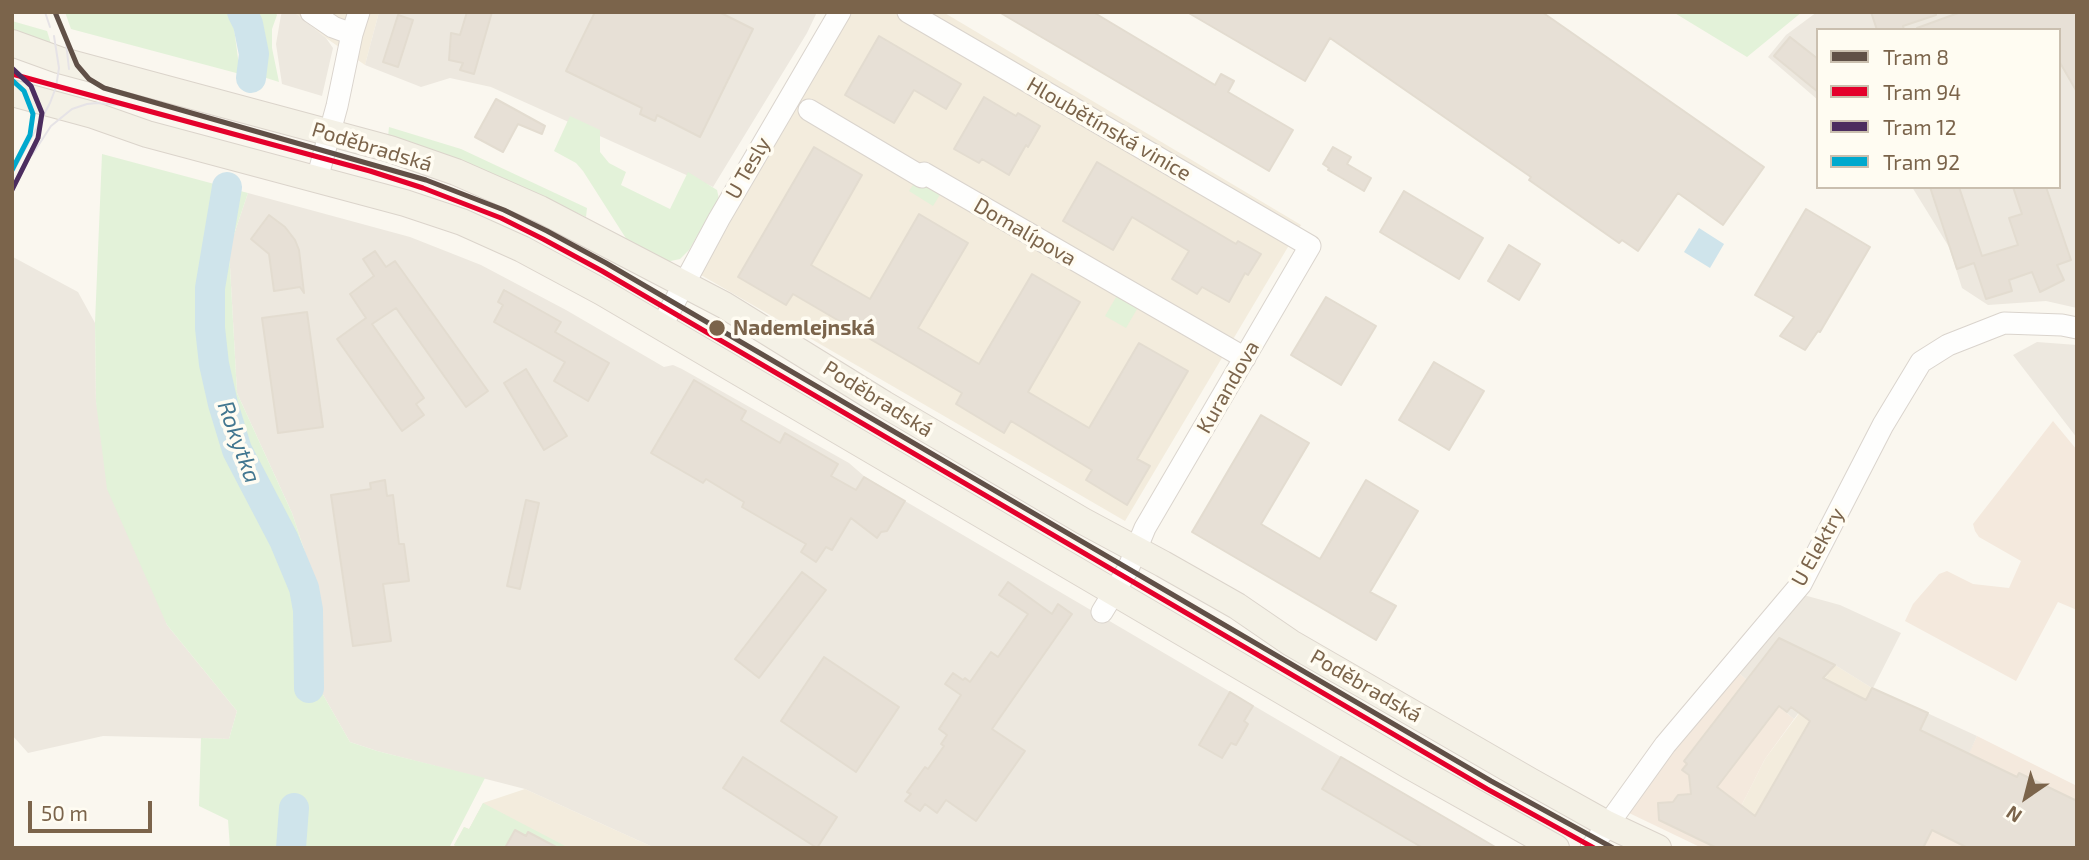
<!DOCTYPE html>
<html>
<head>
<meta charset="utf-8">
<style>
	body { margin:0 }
	#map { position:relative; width:2089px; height:860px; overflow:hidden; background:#faf7ef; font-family:"Exo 2",sans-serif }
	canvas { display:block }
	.frame { position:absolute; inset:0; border:14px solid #7b644b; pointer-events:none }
	.legend { position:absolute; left:1816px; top:28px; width:245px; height:161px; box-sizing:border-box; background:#fffcf2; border:2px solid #cabfaf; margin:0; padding:9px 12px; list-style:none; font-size:21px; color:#7b644b }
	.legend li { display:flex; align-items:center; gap:14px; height:35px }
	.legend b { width:35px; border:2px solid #cabfaf }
	.north { position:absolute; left:1991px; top:762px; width:70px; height:70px; -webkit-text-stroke:5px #fffcf2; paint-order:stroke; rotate:215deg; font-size:19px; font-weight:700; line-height:28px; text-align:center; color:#7b644b }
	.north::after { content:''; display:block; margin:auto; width:24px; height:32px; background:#7b644b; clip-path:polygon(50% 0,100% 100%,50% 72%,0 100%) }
	.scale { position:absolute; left:28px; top:801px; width:124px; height:32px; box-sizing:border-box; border:4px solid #7b644b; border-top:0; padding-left:9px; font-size:21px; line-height:24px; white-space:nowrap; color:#7b644b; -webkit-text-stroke:5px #fffcf2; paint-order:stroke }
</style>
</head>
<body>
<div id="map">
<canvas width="2089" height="860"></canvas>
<div class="frame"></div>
<ul class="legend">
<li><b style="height:9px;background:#605047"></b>Tram 8</li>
<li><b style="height:9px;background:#e4002b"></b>Tram 94</li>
<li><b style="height:9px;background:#4c2d5f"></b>Tram 12</li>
<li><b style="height:9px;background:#00a9ce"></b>Tram 92</li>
</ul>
<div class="north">N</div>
<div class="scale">50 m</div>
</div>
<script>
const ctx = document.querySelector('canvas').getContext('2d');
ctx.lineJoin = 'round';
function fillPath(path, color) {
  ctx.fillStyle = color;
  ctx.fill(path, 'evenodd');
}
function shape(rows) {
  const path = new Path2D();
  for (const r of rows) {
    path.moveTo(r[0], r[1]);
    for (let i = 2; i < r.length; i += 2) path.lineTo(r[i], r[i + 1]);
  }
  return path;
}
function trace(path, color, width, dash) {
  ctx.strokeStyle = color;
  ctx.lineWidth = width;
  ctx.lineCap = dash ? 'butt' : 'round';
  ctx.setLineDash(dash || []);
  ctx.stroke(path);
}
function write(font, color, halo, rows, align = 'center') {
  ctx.font = font + ' "Exo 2",sans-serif';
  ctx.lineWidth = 7;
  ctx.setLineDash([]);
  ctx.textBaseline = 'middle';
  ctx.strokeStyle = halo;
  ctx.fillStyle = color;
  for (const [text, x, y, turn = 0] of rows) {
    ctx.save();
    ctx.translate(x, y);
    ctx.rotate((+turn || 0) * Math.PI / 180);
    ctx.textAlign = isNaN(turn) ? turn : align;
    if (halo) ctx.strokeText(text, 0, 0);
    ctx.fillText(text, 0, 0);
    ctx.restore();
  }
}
const residential = shape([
	[294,12,379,12,365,65,326,38],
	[846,12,943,12,1301,225,1125,521,701,275],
	[1835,665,1872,688,1801,832,1720,848,1765,759],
	[525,789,655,848,458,848,454,845,464,827,469,829,483,803]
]);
const commercial = shape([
	[2053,421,2077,450,2077,610,2058,602,2016,681,1905,621,1913,604,1939,574,1947,571,1973,584,2009,588,2021,561,1979,537,1975,531,1973,524],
	[1735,670,1794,719,1765,759,1720,848,1702,848,1627,812],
	[1977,736,2077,786,2077,848,1923,848]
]);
const industrial = shape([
	[283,12,294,12,326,38,333,48,322,96,282,84,276,44,281,15],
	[379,12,817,12,807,33,713,187,491,87,450,78,421,87,365,65],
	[1817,12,2077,12,2077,308,2046,301,1988,305,1962,288,1949,247,1912,187,2059,187,2059,30,1818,30,1818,100,1768,57,1786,35],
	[248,193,410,237,481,265,566,310,664,367,673,365,682,369,849,463,864,476,905,501,1440,815,1421,848,655,848,525,789,377,751,350,742,322,693,318,592,292,513,237,393,229,249],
	[13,257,78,292,95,323,96,402,167,625,237,711,229,739,103,736,28,753,12,735],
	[2037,342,2077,345,2077,438,2013,355],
	[1800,594,1840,605,1901,633,1873,688,1977,736,1969,754,1801,832,1872,688,1835,665,1794,719,1735,670]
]);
const green = shape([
	[65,12,229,12,233,20,240,74,71,29],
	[249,12,275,12,277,15,272,29,272,48,279,82,260,76,262,44],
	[1673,12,1802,12,1747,57],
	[12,21,47,31,52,47,12,30],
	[570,116,600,130,600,152,609,163,626,172,621,185,670,209,688,172,717,190,719,199,689,250,680,259,666,262,627,240,583,171,576,163,554,151],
	[389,127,461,149,587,208,586,217,494,175,388,137],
	[102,154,248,193,229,249,237,393,292,513,318,592,322,693,350,742,377,751,485,778,449,848,230,848,228,820,199,806,201,738,229,739,237,711,167,625,107,489,96,402,95,323],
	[917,179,941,193,933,206,909,191],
	[1119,292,1140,304,1126,328,1105,316],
	[483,803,569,848,557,848,528,832,526,836,515,830,505,848,458,848,454,845,464,827,469,829]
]);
const water = shape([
	[1699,228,1724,244,1710,268,1684,252]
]);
const river = shape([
	[242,12,248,24,254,54,251,78],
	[227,187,210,288,210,328,214,364,223,404,237,450,284,540,304,588,308,610,309,688],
	[291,848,294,808]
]);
const building = shape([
	[467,12,492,12,474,74,460,70,463,63,449,60,451,33,460,35,467,12],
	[595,12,719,12,753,29,700,137,657,115,655,121,640,114,642,108,566,71,595,12],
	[999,12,1093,12,1215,85,1221,74,1234,81,1228,92,1293,130,1269,171,999,12],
	[1187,12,1542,12,1764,167,1723,225,1678,193,1638,251,1622,240,1619,243,1529,180,1531,177,1330,38,1305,81,1187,12],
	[1871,12,1936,12,1936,15,1903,26,1904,30,1877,30,1871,12],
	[1961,12,2077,12,2077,92,2059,61,2059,30,1917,30,1917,28,1961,12],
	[398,15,413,20,398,67,383,62,398,15],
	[879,36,961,84,946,109,914,90,894,123,845,95,879,36],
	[1790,37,1818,59,1818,92,1774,56,1790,37],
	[984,97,1016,116,1018,113,1040,126,1028,147,1026,145,1009,175,982,159,979,163,954,149,984,97],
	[496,99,545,126,542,134,518,124,503,152,475,137,496,99],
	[814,147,862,175,811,265,870,299,919,214,968,243,918,328,979,364,1032,274,1080,302,1028,392,1089,428,1139,343,1188,371,1137,459,1150,466,1127,505,1086,480,1092,470,1011,421,1004,433,956,404,962,393,901,357,793,294,786,305,738,277,814,147],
	[1333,147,1351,157,1347,164,1371,178,1364,191,1328,170,1329,168,1323,164,1333,147],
	[1097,162,1236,244,1238,241,1261,254,1248,275,1245,273,1229,302,1202,287,1197,294,1172,279,1189,251,1132,217,1113,250,1063,221,1097,162],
	[1930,187,1959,187,1982,256,2018,245,2009,218,2022,214,2013,187,2046,187,2071,260,2057,265,2064,280,2040,292,2032,272,2009,280,2012,291,1986,299,1974,263,1957,269,1930,187],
	[1404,191,1483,238,1459,279,1380,232,1404,191],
	[1806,209,1870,247,1820,332,1818,331,1805,350,1780,336,1794,317,1755,295,1806,209],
	[269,215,285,227,295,240,299,250,304,293,300,287,274,291,269,254,251,239,269,215],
	[1509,245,1540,264,1519,300,1488,281,1509,245],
	[375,251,386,267,395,261,488,391,466,407,396,308,372,324,424,398,416,404,424,415,402,431,337,339,366,318,350,294,374,276,363,259,375,251],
	[504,290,561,322,555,332,609,363,588,401,554,381,565,362,494,322,503,305,498,302,504,290],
	[1326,297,1376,326,1341,385,1291,355,1326,297],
	[307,312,323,427,278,433,262,318,307,312],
	[1434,362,1484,391,1449,450,1399,420,1434,362],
	[526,369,567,436,544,450,504,383,526,369],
	[694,380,746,411,741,420,780,443,785,433,838,464,831,476,856,490,864,477,905,501,887,531,881,532,877,538,851,518,832,550,826,547,816,562,801,552,806,544,742,507,744,502,706,479,703,483,651,453,694,380],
	[1261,415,1309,443,1261,524,1320,559,1366,480,1418,511,1370,592,1396,606,1376,640,1192,532,1261,415],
	[385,480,387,496,393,495,399,544,404,544,409,581,383,584,391,641,353,646,331,495,371,489,370,483,385,480],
	[526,500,539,503,520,589,507,586,526,500],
	[802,572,826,590,759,678,735,659,802,572],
	[1008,582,1052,614,1058,604,1072,614,992,729,1025,751,976,821,946,800,937,813,925,804,920,811,905,801,911,794,907,792,925,767,928,769,944,746,941,744,947,735,939,729,961,695,945,684,953,673,963,680,965,678,970,682,991,652,998,657,1028,614,999,595,1008,582],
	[1779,638,1835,665,1823,678,1866,700,1872,688,1928,713,1920,730,1988,763,2017,777,2019,773,2077,801,2077,848,1968,848,1932,830,1923,848,1717,848,1659,820,1658,803,1673,802,1678,795,1691,794,1689,775,1682,770,1687,764,1684,761,1779,638],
	[1779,706,1787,712,1791,707,1810,721,1755,816,1717,787,1779,706],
	[824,657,899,707,856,772,781,721,824,657],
	[1230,692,1253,706,1244,721,1248,724,1236,745,1231,743,1222,758,1199,745,1230,692],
	[743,757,837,817,817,848,723,788,743,757],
	[1341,757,1451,821,1497,848,1423,848,1322,789,1341,757],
	[515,830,526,836,528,832,558,848,505,848,515,830]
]);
const minor = shape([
	[311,12,333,27,352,34],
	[908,12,1310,246,1145,528,1128,569,1102,612],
	[809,110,922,177,924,173,1245,358],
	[317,179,337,106,352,34,359,12],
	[661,327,719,219,840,12],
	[1591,848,1665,745,1801,584,1883,425,1921,362,1948,345,2004,323,2062,325,2077,328]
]);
const major = shape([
	[12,43,59,60,390,149,456,172,540,209,724,305,884,404,1083,521,1163,564,1237,606,1291,643,1530,781,1607,824,1658,848],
	[12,93,93,115,147,134,405,203,462,222,522,249,602,292,1410,766,1556,848]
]);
const tram = shape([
	[45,12,50,27],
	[66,42,69,69],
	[32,155,51,126,72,109,87,104,97,103,127,106],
	[12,174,50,103,56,87,59,68,54,36]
]);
const tram1 = shape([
	[55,12,77,65,89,79,104,88,426,180,504,210,547,231,606,263,1491,781,1613,848]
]);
const tram2 = shape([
	[12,74,370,171,423,188,501,218,543,239,602,271,1487,789,1594,848]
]);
const tram3 = shape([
	[12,68,31,86,42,113,38,138,12,190]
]);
const tram4 = shape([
	[12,80,24,91,33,114,30,135,12,170]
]);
const markers = [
	[717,328,9,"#7b644b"]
];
const streetNames = [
	["Hloubětínská vinice",1109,129,30],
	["Poděbradská",372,147,17],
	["U Tesly",748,168,-60],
	["Domalípova",1025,232,30],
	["Kurandova",1228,387,-60],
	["Poděbradská",878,399,32],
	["U Elektry",1818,547,-61],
	["Poděbradská",1366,686,30]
];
const stopNames = [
	["Nademlejnská",733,328]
];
const waterNames = [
	["Rokytka",239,442,70]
];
fillPath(residential, '#f3ecdd');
fillPath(commercial, '#f4e9dd');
fillPath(industrial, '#ede8df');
fillPath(green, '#e3f2d9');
fillPath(water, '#cfe4eb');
trace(river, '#cfe4eb', 30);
fillPath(building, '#e7e0d6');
trace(building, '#e3dcd0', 2);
trace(minor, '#dad4cd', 23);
trace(major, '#dbd4cb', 28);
trace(minor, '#fefefd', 21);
trace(major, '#f4f1e6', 26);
trace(tram, '#e6e3e6', 2);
trace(tram1, '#605047', 5);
trace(tram2, '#e4002b', 5);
trace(tram3, '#4c2d5f', 5);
trace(tram4, '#00a9ce', 5);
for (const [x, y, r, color] of markers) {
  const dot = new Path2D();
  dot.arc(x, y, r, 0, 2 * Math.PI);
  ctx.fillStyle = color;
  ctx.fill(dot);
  trace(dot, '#fffcf2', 2.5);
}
write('21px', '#7b644b', '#fffcf2', streetNames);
write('bold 21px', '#7b644b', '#fffcf2', stopNames, 'left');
write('italic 23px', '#437790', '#fffcf2', waterNames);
</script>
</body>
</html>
